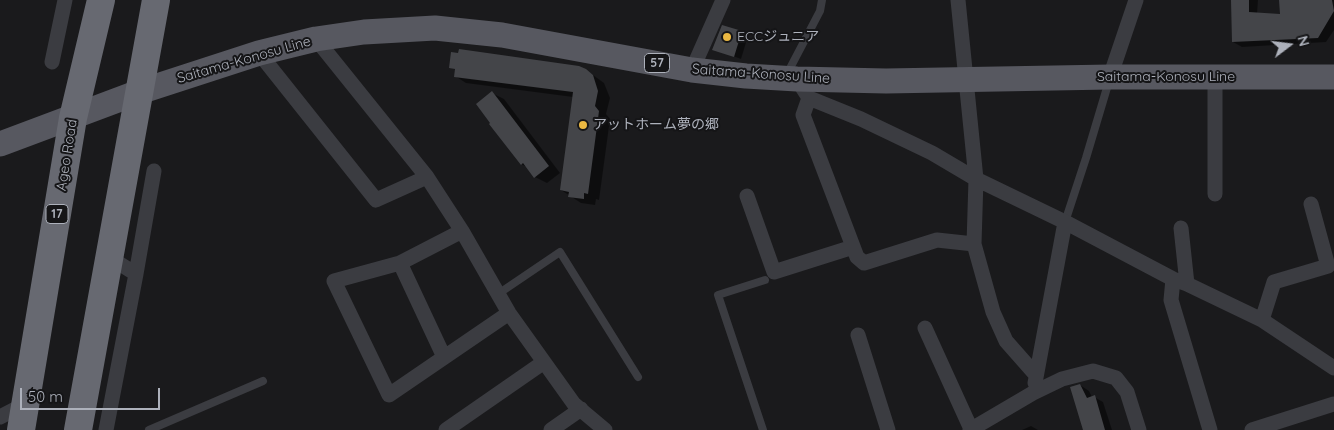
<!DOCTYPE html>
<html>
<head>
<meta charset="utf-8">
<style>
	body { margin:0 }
	#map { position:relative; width:1334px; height:430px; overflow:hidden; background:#1a1a1c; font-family:Quicksand,sans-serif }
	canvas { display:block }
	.north { position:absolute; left:1264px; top:20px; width:50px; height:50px; -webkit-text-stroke:4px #151517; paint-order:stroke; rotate:75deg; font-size:14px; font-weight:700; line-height:20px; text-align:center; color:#adb1bb }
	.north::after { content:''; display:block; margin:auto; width:18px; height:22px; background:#adb1bb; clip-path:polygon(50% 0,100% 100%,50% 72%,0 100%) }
	.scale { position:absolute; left:20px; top:388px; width:140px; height:22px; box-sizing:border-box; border:2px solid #adb1bb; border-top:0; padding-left:6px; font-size:15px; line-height:18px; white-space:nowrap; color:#adb1bb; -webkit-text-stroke:4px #151517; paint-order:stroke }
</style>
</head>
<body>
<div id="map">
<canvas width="1334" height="430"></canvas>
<div class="north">N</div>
<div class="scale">50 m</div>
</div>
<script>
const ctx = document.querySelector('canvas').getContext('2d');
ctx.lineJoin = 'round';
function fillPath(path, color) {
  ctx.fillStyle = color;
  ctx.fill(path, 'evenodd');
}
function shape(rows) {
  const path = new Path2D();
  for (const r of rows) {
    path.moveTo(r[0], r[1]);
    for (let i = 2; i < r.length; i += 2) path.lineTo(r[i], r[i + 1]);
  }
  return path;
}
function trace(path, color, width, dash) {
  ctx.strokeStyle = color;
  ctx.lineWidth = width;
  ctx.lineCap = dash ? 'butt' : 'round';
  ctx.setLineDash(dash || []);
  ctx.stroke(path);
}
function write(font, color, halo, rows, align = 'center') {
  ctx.font = font + ' Quicksand,"Noto Sans JP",sans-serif';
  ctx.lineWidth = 4;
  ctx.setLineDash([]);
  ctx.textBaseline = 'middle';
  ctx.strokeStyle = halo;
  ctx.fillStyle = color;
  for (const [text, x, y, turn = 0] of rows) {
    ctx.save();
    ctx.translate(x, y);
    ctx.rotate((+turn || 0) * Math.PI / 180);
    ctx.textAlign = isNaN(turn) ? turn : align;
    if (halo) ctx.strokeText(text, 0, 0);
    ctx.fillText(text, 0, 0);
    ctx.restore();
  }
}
const shadow = shape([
	[1232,0,1258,0,1257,14,1281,15,1280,0,1334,0,1334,30,1326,42,1242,47,1233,42],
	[742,32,748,36,741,59,714,49],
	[451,67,586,70,604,83,610,98,606,114,610,119,599,200,596,199,595,205,581,203,561,190,573,97,466,83,455,76,456,70],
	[492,93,504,99,560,173,547,183,535,177,529,168,521,164],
	[1080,385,1089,391,1092,397,1094,397,1103,402,1112,430,1085,430],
	[1031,426,1038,430,1022,430]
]);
const building = shape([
	[1231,0,1249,0,1249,12,1280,14,1279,0,1332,0,1334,11,1318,38,1232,42],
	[722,25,742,31,734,57,712,50],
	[459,49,579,66,586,69,593,75,598,91,595,106,599,111,588,194,584,193,584,199,568,197,569,192,560,190,573,92,454,77,455,69,449,68,451,52,458,53],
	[492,91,549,166,534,178,523,163,521,165,489,124,490,123,476,104],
	[1080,384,1087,398,1095,395,1105,430,1083,430,1070,387]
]);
const lane = shape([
	[787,74,820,11,822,0],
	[1065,222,1086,158,1109,81],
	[498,294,560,252,638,377],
	[149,430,263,381],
	[763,430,718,295,765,280]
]);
const street = shape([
	[958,0,976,179,974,244,993,312,1006,341,1036,375],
	[316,39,427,177,462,231,509,313,574,404,605,430],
	[259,53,376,200,427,177],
	[52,62,65,0],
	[692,70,723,0],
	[1110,77,1136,0],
	[1215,77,1215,194],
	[797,79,809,98,861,119,932,153,976,179,1065,222,1173,279,1187,284,1262,320,1334,368],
	[809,98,803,115,857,257,864,263,937,240,974,244],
	[747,196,774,272,853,247],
	[1181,228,1187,284],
	[462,231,400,263,334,281,389,395,509,313],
	[400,263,444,357],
	[136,274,154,171],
	[1173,279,1171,300,1210,430],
	[1262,320,1274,282,1328,266,1311,204],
	[925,328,971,429],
	[858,335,888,430],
	[1035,383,1065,222],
	[0,417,27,403],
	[106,430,136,274,109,257],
	[446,430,544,362],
	[551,430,581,409],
	[970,430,1033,393,1062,379,1093,371,1116,378,1127,392,1139,430],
	[1252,430,1334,404]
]);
const primary = shape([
	[0,144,139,92,259,53,316,39,364,32,435,28,502,35,692,70,746,76,797,79,886,81,1110,77,1334,77]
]);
const highway = shape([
	[21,430,73,118,101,0],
	[78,430,156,0]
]);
const markers = [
	[727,37,5,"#ebb842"],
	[583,125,5,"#ebb842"]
];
const shields = [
	[657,63,25],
	[57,214,22]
];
const shieldNames = [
	["57",657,63],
	["17",57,214]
];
const poiNames = [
	["ECCジュニア",737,37],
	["アットホーム夢の郷",593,125]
];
const streetNames = [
	["Saitama-Konosu Line",244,60,-16],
	["Saitama-Konosu Line",761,74,4],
	["Saitama-Konosu Line",1166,77],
	["Ageo Road",67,155,-81]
];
fillPath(shadow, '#0007');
fillPath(building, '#444549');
trace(lane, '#3b3c41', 8);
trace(street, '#3b3c41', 15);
trace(primary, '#575860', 25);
trace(highway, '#676971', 28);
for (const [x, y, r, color] of markers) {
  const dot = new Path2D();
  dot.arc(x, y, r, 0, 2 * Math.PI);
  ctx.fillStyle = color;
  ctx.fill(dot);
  trace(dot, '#151517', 2);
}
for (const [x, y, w] of shields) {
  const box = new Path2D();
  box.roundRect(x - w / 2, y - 9.5, w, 19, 4);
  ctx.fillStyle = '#151517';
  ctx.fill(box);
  trace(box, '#adb1bb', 1);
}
write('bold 12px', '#adb1bb', null, shieldNames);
write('14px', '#adb1bb', '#151517', poiNames, 'left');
write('14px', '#adb1bb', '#151517', streetNames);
</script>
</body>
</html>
